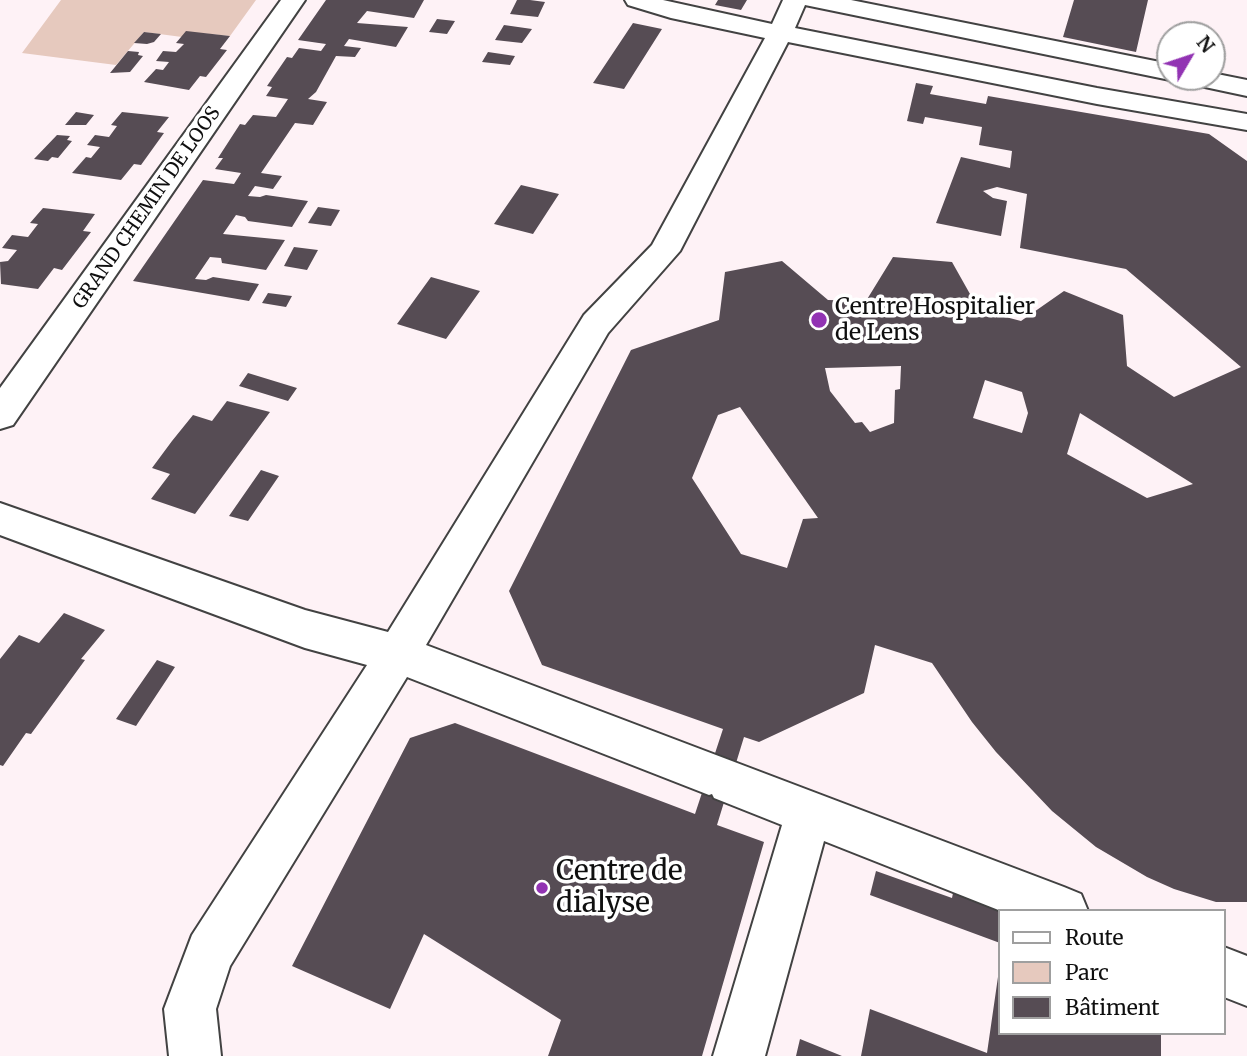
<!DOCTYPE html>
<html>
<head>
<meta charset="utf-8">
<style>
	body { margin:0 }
	#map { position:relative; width:1247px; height:1056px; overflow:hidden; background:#fef2f6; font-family:Merriweather,serif }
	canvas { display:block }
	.legend { position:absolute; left:998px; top:909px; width:228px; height:126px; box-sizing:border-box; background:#fff; border:2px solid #9f9f9f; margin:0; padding:9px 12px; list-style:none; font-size:21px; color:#0f0f0f }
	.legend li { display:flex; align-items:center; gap:14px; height:35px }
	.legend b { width:35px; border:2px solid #9f9f9f }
	.north { position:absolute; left:1156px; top:21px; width:70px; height:70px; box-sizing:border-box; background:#fff; border:2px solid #9f9f9f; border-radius:50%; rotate:51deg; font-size:19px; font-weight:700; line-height:28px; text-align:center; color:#0f0f0f }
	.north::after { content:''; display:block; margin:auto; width:24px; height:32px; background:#9233b3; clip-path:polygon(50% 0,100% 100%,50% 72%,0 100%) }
</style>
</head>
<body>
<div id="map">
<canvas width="1247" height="1056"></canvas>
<ul class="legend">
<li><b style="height:9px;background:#fff"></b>Route</li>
<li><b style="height:19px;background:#e6c9be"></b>Parc</li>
<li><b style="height:19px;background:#564c54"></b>Bâtiment</li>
</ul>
<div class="north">N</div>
</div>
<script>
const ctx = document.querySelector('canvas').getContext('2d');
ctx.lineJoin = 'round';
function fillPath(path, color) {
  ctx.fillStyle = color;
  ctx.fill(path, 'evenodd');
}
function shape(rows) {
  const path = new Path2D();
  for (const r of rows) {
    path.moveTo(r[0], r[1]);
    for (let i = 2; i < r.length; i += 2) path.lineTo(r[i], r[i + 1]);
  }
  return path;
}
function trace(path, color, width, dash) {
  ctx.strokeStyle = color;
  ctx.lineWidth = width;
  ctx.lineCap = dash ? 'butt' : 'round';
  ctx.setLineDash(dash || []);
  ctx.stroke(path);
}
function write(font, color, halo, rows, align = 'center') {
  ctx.font = font + ' Merriweather,serif';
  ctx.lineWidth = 7;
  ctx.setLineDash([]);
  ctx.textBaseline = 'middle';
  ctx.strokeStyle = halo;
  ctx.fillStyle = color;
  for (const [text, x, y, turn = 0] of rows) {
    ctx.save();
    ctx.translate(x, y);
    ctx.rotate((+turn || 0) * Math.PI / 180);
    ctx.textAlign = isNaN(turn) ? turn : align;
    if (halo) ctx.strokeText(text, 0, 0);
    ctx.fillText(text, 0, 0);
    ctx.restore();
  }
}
const green = shape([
	[61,0,256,0,230,36,199,33,182,37,144,32,116,65,22,53]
]);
const building = shape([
	[326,0,424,0,414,18,367,11,357,23,408,27,396,47,349,39,344,46,361,48,355,57,336,56,316,92,308,99,327,102,313,125,295,123,261,173,282,176,273,189,255,186,248,196,260,197,266,195,308,201,292,227,248,221,245,217,236,215,223,234,285,240,266,270,222,263,221,258,210,257,195,279,206,280,213,277,259,284,249,301,133,281,203,180,234,184,241,173,215,169,223,158,218,158,240,124,245,125,253,115,276,117,288,99,266,96,272,87,267,86,287,57,292,58,299,48,321,51,326,44,298,40],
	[517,0,530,0,545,2,538,17,510,14],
	[718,0,747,0,741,10,715,5],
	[1074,0,1148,0,1136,52,1063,37],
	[437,19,455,21,447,34,429,32],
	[633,23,662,29,624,89,593,83],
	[504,25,532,29,522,43,495,40],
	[186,31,230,36,220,49,227,50,206,77,200,76,189,90,144,82,156,69,163,70,169,62,156,61,163,51,176,52,184,44,176,43],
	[144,32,161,34,154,42,147,44,134,43],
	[128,51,139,52,138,55,143,56,130,72,110,73],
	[488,52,515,56,510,65,482,62],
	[916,83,933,86,930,94,986,104,988,96,1209,134,1247,161,1247,902,1216,902,1174,889,1147,877,1096,847,1052,811,996,752,972,722,932,663,875,645,864,693,759,742,744,737,717,825,764,842,702,1056,548,1056,561,1020,424,934,390,1009,292,966,410,738,455,723,695,814,723,729,542,665,509,591,631,350,719,320,725,272,782,261,828,300,866,301,893,257,952,262,979,310,1021,321,1064,291,1123,315,1127,366,1174,397,1241,367,1126,269,1020,248,1027,194,997,187,983,191,993,198,1007,201,1001,236,936,223,961,157,1010,168,1012,151,979,145,982,127,925,117,923,124,907,121],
	[901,366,900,389,895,390,894,423,870,432,862,422,855,423,830,391,825,368],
	[985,380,1022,392,1028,413,1022,433,973,418],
	[740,407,818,518,803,519,787,568,741,554,692,478,718,415],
	[1080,413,1193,484,1147,498,1067,454],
	[76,112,94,115,86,125,65,125],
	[122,112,169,117,157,132,164,133,141,165,134,164,121,180,72,173,86,157,91,158,100,147,87,145,95,135,109,137,117,126,111,125],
	[57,135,70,136,67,140,72,141,58,158,52,157,48,161,34,159],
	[521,185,559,194,533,234,494,224],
	[318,207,340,210,331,226,308,223],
	[43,208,95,214,83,231,91,232,62,270,54,268,38,289,1,284,0,262,8,261,17,250,2,248,12,235,28,237,38,224,30,223],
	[294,247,318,250,307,270,284,266],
	[431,277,480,291,446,339,397,324],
	[268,293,292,296,286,307,262,303],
	[248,373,297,388,288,401,239,386],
	[227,401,270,412,195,514,151,499,170,474,152,468,172,441,193,415,212,421],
	[261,470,279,476,248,521,229,516],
	[64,613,105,630,81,659,85,660,31,734,26,733,3,766,0,765,0,659,19,635,39,643],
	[157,660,175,667,136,726,116,719],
	[876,871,952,898,953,893,1000,911,1000,943,870,895],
	[999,970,1000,1033,1161,1033,1161,1056,861,1056,870,1009,987,1053],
	[800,1039,842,1056,796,1056]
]);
const minor = shape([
	[281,0,305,0,13,425,0,429,0,388,281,0],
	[625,0,663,0,772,24,783,0,851,0,1170,64,1170,77,1180,77,1170,80,805,5,795,28,1097,88,1247,114,1247,130,1097,104,788,42,680,251,608,333,426,645,1064,887,1081,894,1088,911,1001,911,824,841,765,1056,713,1056,782,825,714,798,712,794,709,795,407,677,230,966,216,1009,221,1056,169,1056,164,1009,192,935,367,665,305,648,0,535,0,503,305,610,388,632,584,315,652,245,765,38,671,18,628,5,625,0],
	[1212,73,1247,80,1247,96,1186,83,1182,77,1212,77,1212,73],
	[1224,947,1247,956,1247,1006,1224,997,1224,947]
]);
const markers = [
	[819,320,9,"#9233b3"],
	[542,888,7,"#9233b3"]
];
const farStreetnames = [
	["GRAND CHEMIN DE LOOS",147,208,-55]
];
const poiNames = [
	["Centre Hospitalier",835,307],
	["de Lens",835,333]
];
const nearPoinames = [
	["Centre de",556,872],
	["dialyse",556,904]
];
fillPath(green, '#e6c9be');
fillPath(building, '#564c54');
trace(minor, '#424242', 4);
fillPath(minor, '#fff');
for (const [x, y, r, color] of markers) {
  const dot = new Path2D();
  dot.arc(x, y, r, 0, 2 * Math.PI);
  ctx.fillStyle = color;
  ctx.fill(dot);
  trace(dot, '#fff', 2.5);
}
write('19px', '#0f0f0f', '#fff', farStreetnames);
write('23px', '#0f0f0f', '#fff', poiNames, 'left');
write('28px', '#0f0f0f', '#fff', nearPoinames, 'left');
</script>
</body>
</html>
